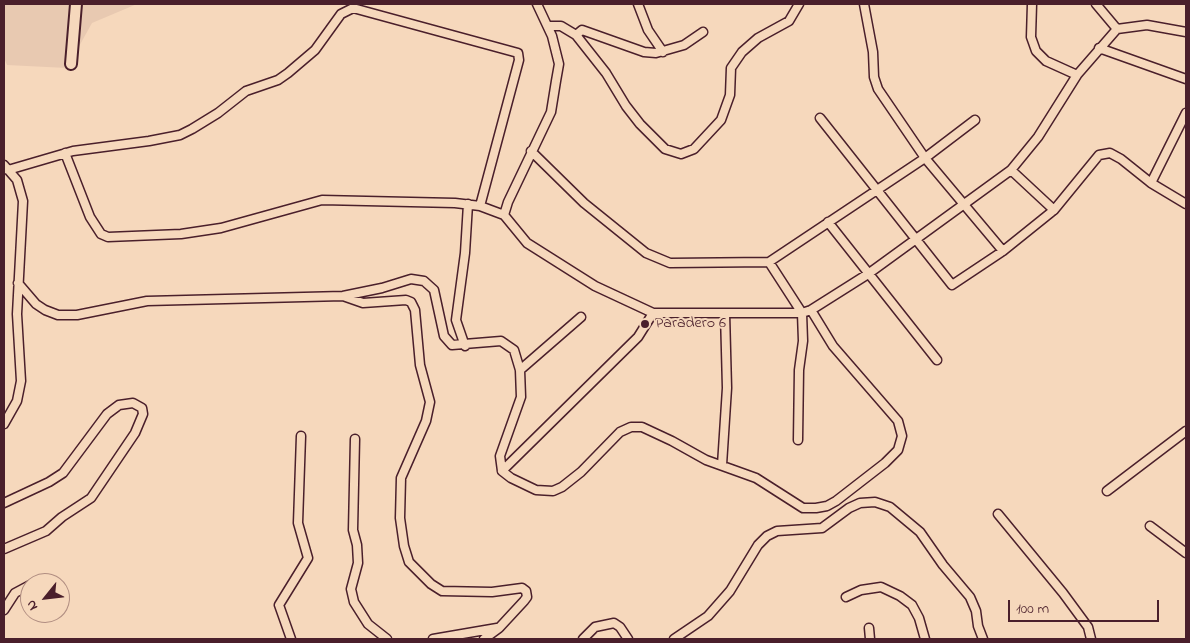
<!DOCTYPE html>
<html>
<head>
<meta charset="utf-8">
<style>
	body { margin:0 }
	#map { position:relative; width:1190px; height:643px; overflow:hidden; background:#f6d8bc; font-family:"Indie Flower",sans-serif }
	canvas { display:block }
	.frame { position:absolute; inset:0; border:5px solid #4a1f2b; pointer-events:none }
	.north { position:absolute; left:20px; top:573px; width:50px; height:50px; box-sizing:border-box; background:#f6d8bc; border:1px solid #b18e82; border-radius:50%; rotate:241deg; font-size:14px; font-weight:700; line-height:20px; text-align:center; color:#4a1f2b }
	.north::after { content:''; display:block; margin:auto; width:18px; height:22px; background:#4a1f2b; clip-path:polygon(50% 0,100% 100%,50% 72%,0 100%) }
	.scale { position:absolute; left:1008px; top:600px; width:151px; height:22px; box-sizing:border-box; border:2px solid #4a1f2b; border-top:0; padding-left:6px; font-size:15px; line-height:18px; white-space:nowrap; color:#4a1f2b; -webkit-text-stroke:4px #f6d8bc; paint-order:stroke }
</style>
</head>
<body>
<div id="map">
<canvas width="1190" height="643"></canvas>
<div class="frame"></div>
<div class="north">N</div>
<div class="scale">100 m</div>
</div>
<script>
const ctx = document.querySelector('canvas').getContext('2d');
ctx.lineJoin = 'round';
function fillPath(path, color) {
  ctx.fillStyle = color;
  ctx.fill(path, 'evenodd');
}
function shape(rows) {
  const path = new Path2D();
  for (const r of rows) {
    path.moveTo(r[0], r[1]);
    for (let i = 2; i < r.length; i += 2) path.lineTo(r[i], r[i + 1]);
  }
  return path;
}
function trace(path, color, width, dash) {
  ctx.strokeStyle = color;
  ctx.lineWidth = width;
  ctx.lineCap = dash ? 'butt' : 'round';
  ctx.setLineDash(dash || []);
  ctx.stroke(path);
}
function write(font, color, halo, rows, align = 'center') {
  ctx.font = font + ' "Indie Flower",sans-serif';
  ctx.lineWidth = 4;
  ctx.setLineDash([]);
  ctx.textBaseline = 'middle';
  ctx.strokeStyle = halo;
  ctx.fillStyle = color;
  for (const [text, x, y, turn = 0] of rows) {
    ctx.save();
    ctx.translate(x, y);
    ctx.rotate((+turn || 0) * Math.PI / 180);
    ctx.textAlign = isNaN(turn) ? turn : align;
    if (halo) ctx.strokeText(text, 0, 0);
    ctx.fillText(text, 0, 0);
    ctx.restore();
  }
}
const built = shape([
	[4,4,137,4,92,23,67,68,7,65,4,58]
]);
const minor = shape([
	[638,4,648,30,663,52],
	[864,4,873,52,874,77,878,89,925,158,1003,251],
	[1032,4,1031,37,1036,51,1046,61,1077,75],
	[1096,4,1117,29],
	[548,26,561,26,576,35,606,73,626,106,640,124,665,149,681,154,694,149,721,120,730,95,731,68,742,52,758,38,789,21,799,4],
	[576,35,582,30,644,52,656,53,684,45,703,32],
	[1099,48,1186,79],
	[820,118,952,285,1003,251,1054,210,1099,155,1110,153,1121,159,1151,183,1186,204],
	[531,151,584,203,646,253,670,263,769,262,802,313,803,341,799,370,798,440],
	[65,153,90,217,101,234,108,237,181,234,221,228,322,200,455,203,480,206,504,215,527,243,595,286,653,313,802,313,811,310,868,274,1011,170,1038,137,1077,75,1117,29,1147,25,1186,32],
	[4,165,17,180,23,201,17,314,21,381,17,401,4,424],
	[8,170,73,151,149,141,180,135,192,129,218,113,246,91,278,80,288,73,315,50,341,14,353,8,518,53,519,60,480,206],
	[1011,170,1054,210],
	[1151,183,1186,113],
	[504,215,508,202,551,112,556,81,559,64,552,36,537,4],
	[828,222,937,360],
	[769,262,925,158,975,120],
	[18,283,36,304,45,310,58,315,77,315,147,301,343,296,382,288,411,279,424,281,434,290,444,336,452,345,501,341,514,350,520,370,521,397,500,456,502,471,511,478,536,490,553,491,562,487,581,472,620,432,631,427,642,427,672,441,706,460,756,478,803,508,816,508,827,506,836,501,885,463,898,450,902,436,898,421,833,346,811,310],
	[343,296,363,303,406,300,411,302,415,310,420,365,430,402,426,421,401,478,400,518,404,546,409,562,431,584,442,591,492,592,522,588,526,591,527,597,524,601,499,628,484,639],
	[465,346,456,320,465,253,468,204],
	[520,370,581,317],
	[355,439,353,530,357,545,358,563,351,589,354,602,368,624,387,639],
	[722,465,727,388,725,313],
	[502,471,638,337,653,313],
	[1107,491,1186,431],
	[4,503,49,482,63,473,107,414,119,405,133,403,142,408,143,414,135,433,91,498,62,517,46,531,4,549],
	[998,514,1063,593,1088,627,1091,639],
	[1150,526,1186,553],
	[846,597,861,590,881,587,900,596,912,605,919,618,925,639],
	[4,610,15,593,30,585],
	[869,628,870,639],
	[291,639,279,605,308,558,298,523,301,436],
	[433,639,497,628],
	[583,639,595,627,614,623,620,627,628,639],
	[674,639,708,616,730,591,758,545,767,536,777,531,822,528,849,508,860,503,875,502,890,507,920,532,943,565,970,597,976,611,978,626,983,639]
]);
const tertiary = shape([
	[71,64,76,4]
]);
const markers = [
	[645,324,5,"#4a1f2b"]
];
const poiNames = [
	["Paradero 6",655,324]
];
fillPath(built, '#e8c9b1');
trace(minor, '#4a1f2b', 11);
trace(tertiary, '#4a1f2b', 14);
trace(minor, '#f6d8bc', 8);
trace(tertiary, '#f6d8bc', 10);
for (const [x, y, r, color] of markers) {
  const dot = new Path2D();
  dot.arc(x, y, r, 0, 2 * Math.PI);
  ctx.fillStyle = color;
  ctx.fill(dot);
  trace(dot, '#f6d8bc', 2);
}
write('16px', '#4a1f2b', '#f6d8bc', poiNames, 'left');
</script>
</body>
</html>
